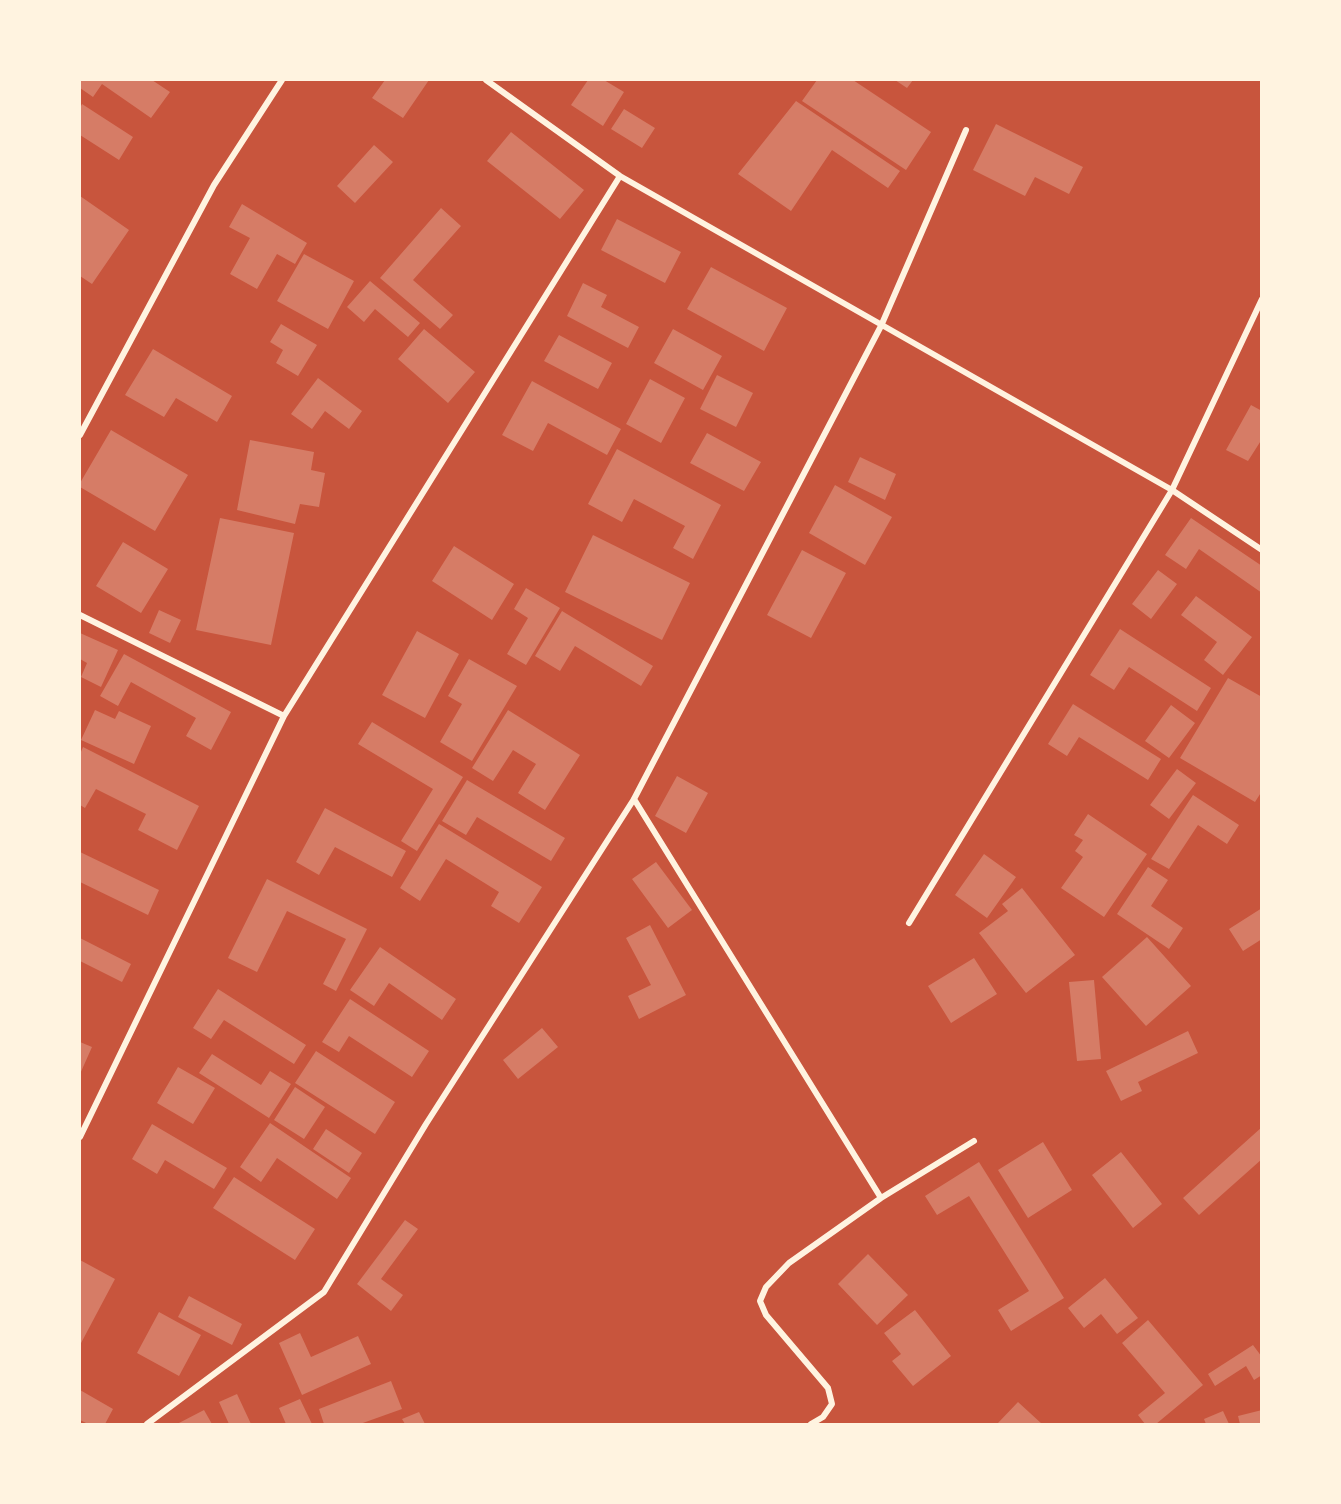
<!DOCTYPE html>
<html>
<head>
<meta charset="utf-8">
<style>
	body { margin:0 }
	#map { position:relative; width:1341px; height:1504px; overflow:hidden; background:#c8553d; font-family:"IBM Plex Sans",sans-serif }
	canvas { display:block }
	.frame { position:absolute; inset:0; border:81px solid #fff3e0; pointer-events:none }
</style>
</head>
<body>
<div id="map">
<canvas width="1341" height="1504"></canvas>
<div class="frame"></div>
</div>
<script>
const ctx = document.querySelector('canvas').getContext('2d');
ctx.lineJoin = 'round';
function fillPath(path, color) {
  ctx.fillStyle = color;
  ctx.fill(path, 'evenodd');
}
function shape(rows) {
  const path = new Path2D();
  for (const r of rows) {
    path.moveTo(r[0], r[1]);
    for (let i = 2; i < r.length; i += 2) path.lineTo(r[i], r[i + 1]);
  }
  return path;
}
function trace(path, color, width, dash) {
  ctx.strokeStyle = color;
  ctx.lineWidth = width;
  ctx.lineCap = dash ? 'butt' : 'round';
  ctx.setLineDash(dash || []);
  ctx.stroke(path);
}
const building = shape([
	[80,80,152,80,170,92,151,118,102,84,93,97,80,88],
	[385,80,429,80,403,118,372,98],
	[588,80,604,80,624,92,603,126,571,105],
	[817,80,853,80,931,132,906,170,802,101],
	[895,80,913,80,907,88],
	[796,101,900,171,888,188,832,150,791,211,738,174],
	[82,104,133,137,119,160,80,135,80,108],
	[624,109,655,128,642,148,611,129],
	[996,124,1083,167,1069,194,1035,177,1025,196,973,170],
	[511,132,584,190,560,219,487,161],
	[374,145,393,162,355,203,337,186],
	[80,196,129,230,92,284,80,276],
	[242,204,307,243,295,264,277,254,257,289,230,274,250,238,229,227],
	[441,208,461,226,413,280,453,315,440,329,380,278],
	[617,219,681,252,665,283,601,250],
	[304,254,354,281,328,329,277,301],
	[711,267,787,308,764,351,687,309],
	[370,281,420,323,408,337,375,309,364,322,347,307],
	[583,283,607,295,601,307,639,327,628,348,567,316],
	[281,324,317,345,298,376,276,363,283,350,270,342],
	[424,329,475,372,448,403,398,359],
	[673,329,722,356,703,390,654,363],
	[559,335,612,363,598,389,544,361],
	[153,349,232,396,217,422,176,398,164,417,125,395],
	[717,375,753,393,736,427,700,409],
	[318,378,362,411,349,429,325,411,312,429,291,414],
	[650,379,685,398,661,443,626,424],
	[532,381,621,429,607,455,548,423,533,451,502,435],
	[1251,405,1262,411,1262,439,1248,461,1226,450],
	[111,430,188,475,155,531,80,487,80,483],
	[707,433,761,462,744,491,690,463],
	[250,440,314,452,311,470,325,473,319,507,300,504,295,524,237,510],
	[617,449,721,505,693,559,673,548,685,526,634,499,622,522,588,504],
	[860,457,896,474,885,500,848,482],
	[835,485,892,517,865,565,809,533],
	[220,518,294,533,271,645,196,630],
	[1191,518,1262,566,1262,593,1199,549,1186,569,1165,555],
	[593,535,690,583,662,640,565,592],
	[123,542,168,569,141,613,96,586],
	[454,546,514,584,492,620,432,581],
	[802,550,846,573,811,638,767,615],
	[1158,570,1177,584,1151,619,1132,604],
	[526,588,560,608,526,665,507,654,528,618,514,609],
	[1196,596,1252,637,1223,675,1204,660,1217,642,1181,615],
	[159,610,181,620,170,643,149,633],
	[562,611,653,666,641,686,575,646,560,671,535,656],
	[1120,629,1211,688,1197,711,1129,667,1114,690,1090,675],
	[417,631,459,654,425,718,382,695],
	[80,633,118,650,101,687,81,677,87,663,80,659],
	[124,654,231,712,211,750,186,736,196,718,131,682,118,706,100,696],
	[469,659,517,686,472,761,440,742,462,704,448,696],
	[1228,678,1262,697,1262,791,1255,802,1180,758],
	[1073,704,1161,759,1148,780,1079,737,1067,756,1048,744],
	[1171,705,1195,723,1169,758,1145,741],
	[95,710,115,719,119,711,151,726,134,764,81,740],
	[508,710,580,755,545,810,518,793,536,764,513,750,493,781,472,768],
	[372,722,463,777,417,851,401,841,433,789,358,744],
	[83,747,199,806,177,850,138,830,146,814,96,789,85,808,80,805,80,754],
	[1177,769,1196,783,1169,819,1150,805],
	[677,776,708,793,686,833,655,816],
	[467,780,565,838,551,861,477,817,466,835,442,821],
	[1193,795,1239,825,1227,844,1198,825,1169,869,1151,859],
	[325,808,406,851,392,877,335,847,319,875,296,862],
	[1088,814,1147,854,1104,917,1061,888,1083,857,1075,851,1083,840,1074,835],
	[439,824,542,887,519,923,491,906,499,892,446,859,420,901,400,888],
	[80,852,159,890,148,915,80,882],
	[984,854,1016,877,987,918,955,895],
	[656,862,692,910,668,928,632,879],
	[1148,867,1168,880,1151,906,1183,928,1169,949,1117,914],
	[267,879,367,929,336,991,323,984,346,939,287,911,257,972,228,958],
	[1022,888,1075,955,1026,993,979,933,1008,911,1002,904],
	[1262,908,1262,939,1243,951,1229,929],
	[650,925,686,995,639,1019,628,996,651,985,626,938],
	[1147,937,1191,986,1146,1026,1102,977],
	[80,938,131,964,122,982,80,961],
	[380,947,456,999,442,1020,389,983,374,1006,350,990],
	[974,958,997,994,951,1023,928,986],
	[1094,980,1101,1059,1077,1061,1069,982],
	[218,989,306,1045,294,1064,224,1020,211,1039,193,1028],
	[350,999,429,1051,412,1077,349,1036,339,1052,322,1042],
	[542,1028,558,1047,518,1079,503,1060],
	[1188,1031,1198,1053,1138,1082,1142,1091,1121,1101,1106,1071],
	[80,1042,92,1047,80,1074],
	[316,1051,395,1102,375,1134,295,1083],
	[212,1054,261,1085,270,1071,291,1084,269,1118,199,1073],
	[178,1067,215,1088,193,1124,157,1103],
	[295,1087,325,1107,304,1139,274,1120],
	[270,1123,351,1178,337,1199,277,1158,261,1182,240,1167],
	[152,1124,227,1168,214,1189,165,1160,157,1174,132,1159],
	[1262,1127,1262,1159,1199,1215,1183,1198],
	[326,1129,362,1153,349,1173,313,1149],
	[1043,1142,1072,1190,1028,1218,998,1170],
	[1121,1152,1162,1204,1133,1228,1092,1175],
	[979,1162,1064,1298,1011,1331,998,1310,1029,1291,969,1196,937,1215,925,1196],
	[234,1177,315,1229,295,1260,213,1208],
	[405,1220,418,1229,381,1279,403,1295,391,1311,357,1284],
	[868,1254,908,1295,877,1325,838,1284],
	[80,1260,115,1279,80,1345],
	[1105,1278,1138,1318,1117,1334,1101,1314,1084,1328,1068,1308],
	[189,1296,242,1324,232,1345,178,1317],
	[915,1310,951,1356,913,1386,892,1361,901,1354,884,1333],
	[159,1312,201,1335,179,1376,137,1353],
	[1148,1320,1203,1385,1156,1424,1145,1424,1138,1415,1165,1393,1122,1343],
	[300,1333,311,1357,358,1336,371,1364,302,1395,279,1343],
	[1253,1345,1262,1357,1262,1375,1254,1380,1246,1366,1215,1386,1208,1374],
	[391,1381,402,1409,360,1424,324,1424,319,1409],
	[80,1390,113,1409,105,1424,88,1424,80,1420],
	[237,1394,251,1424,229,1424,219,1402],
	[300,1399,312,1424,286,1424,279,1408],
	[1018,1402,1042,1424,997,1424],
	[204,1410,212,1424,177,1424],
	[1262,1410,1262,1424,1240,1424,1238,1416],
	[1223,1411,1229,1424,1206,1424,1204,1419],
	[419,1412,425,1424,405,1424,402,1419]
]);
const minor = shape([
	[486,80,620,176,1172,490,1262,550],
	[80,435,214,185,282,80],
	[80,615,284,716],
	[634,799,881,1198],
	[909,923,1172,490,1262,299],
	[80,1137,284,716,620,176],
	[147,1424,324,1292,426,1124,634,799,881,326,966,130],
	[811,1424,823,1417,832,1404,828,1388,766,1315,760,1301,766,1287,789,1263,881,1198,974,1141]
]);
fillPath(building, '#d67c66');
trace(minor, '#fff3e0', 6);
</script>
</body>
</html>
